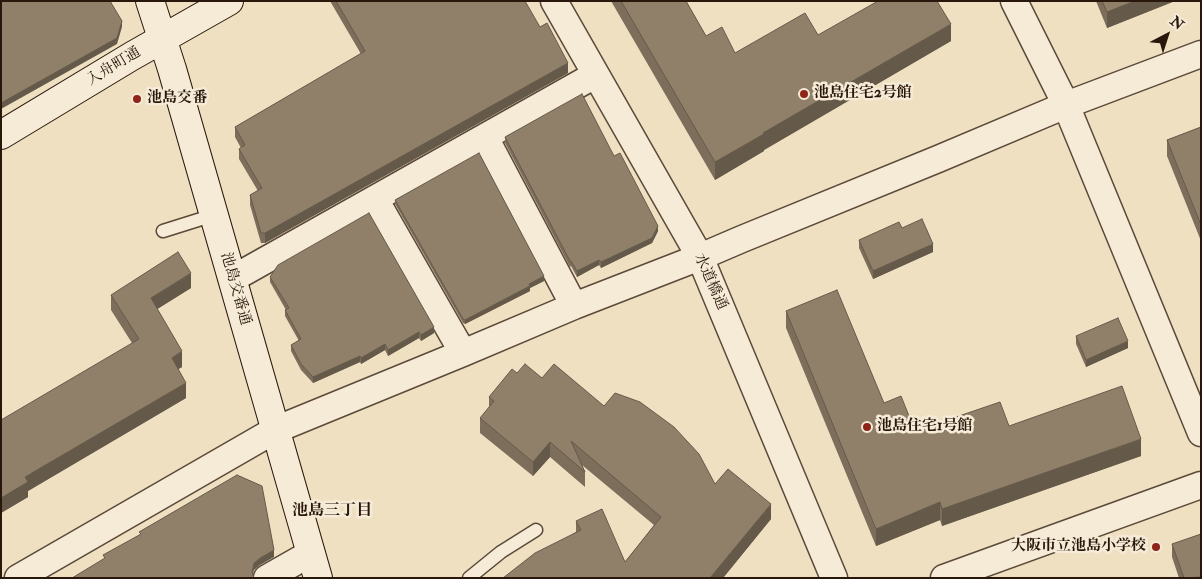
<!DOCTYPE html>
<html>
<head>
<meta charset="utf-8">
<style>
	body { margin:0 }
	#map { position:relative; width:1202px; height:579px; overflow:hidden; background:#efe0c2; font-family:"IM FELL Double Pica",serif }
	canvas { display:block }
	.frame { position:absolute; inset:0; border:2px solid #2a170b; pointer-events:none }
	.north { position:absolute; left:1142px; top:10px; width:50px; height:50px; -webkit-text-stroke:4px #f5ebd7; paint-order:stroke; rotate:40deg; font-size:14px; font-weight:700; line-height:20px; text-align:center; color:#2a170b }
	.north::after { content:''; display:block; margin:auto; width:18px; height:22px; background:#2a170b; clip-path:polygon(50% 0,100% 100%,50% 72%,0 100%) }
</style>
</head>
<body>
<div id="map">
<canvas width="1202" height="579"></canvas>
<div class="frame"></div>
<div class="north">N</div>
</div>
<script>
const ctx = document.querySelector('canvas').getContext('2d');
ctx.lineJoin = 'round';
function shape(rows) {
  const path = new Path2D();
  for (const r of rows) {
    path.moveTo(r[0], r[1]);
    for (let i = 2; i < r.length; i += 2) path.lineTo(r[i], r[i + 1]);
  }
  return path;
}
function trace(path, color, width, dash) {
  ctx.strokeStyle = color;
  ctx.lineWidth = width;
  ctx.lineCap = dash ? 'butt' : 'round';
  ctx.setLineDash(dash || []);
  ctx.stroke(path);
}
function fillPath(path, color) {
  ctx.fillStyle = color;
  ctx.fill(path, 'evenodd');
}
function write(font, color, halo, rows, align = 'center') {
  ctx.font = font + ' "IM FELL Double Pica","Noto Serif JP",serif';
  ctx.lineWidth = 5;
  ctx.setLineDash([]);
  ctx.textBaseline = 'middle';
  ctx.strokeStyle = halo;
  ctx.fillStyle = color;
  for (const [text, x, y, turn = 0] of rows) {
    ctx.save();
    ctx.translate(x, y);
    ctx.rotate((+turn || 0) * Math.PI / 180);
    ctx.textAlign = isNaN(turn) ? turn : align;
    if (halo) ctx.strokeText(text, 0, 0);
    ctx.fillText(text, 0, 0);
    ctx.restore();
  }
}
const lane = shape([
	[163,231,214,215],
	[469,578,501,552,536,530]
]);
const street = shape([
	[554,1,700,257,834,578],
	[1014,1,1066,105,1201,433],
	[485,137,574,306],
	[375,199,463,353],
	[232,279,595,75],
	[18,578,275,430,463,353,574,306,700,257,742,239,938,159,1066,105,1201,54],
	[267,578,311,553],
	[944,578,1201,485]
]);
const secondary = shape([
	[150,1,172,69,318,578],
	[1,135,132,56,229,1]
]);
const wall = shape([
	[330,1,519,1,568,73,265,243,261,243,250,205,250,195,258,191,239,159,239,149,241,148,235,137,235,127,361,54],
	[611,1,686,1,706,36,735,53,818,35,951,41,764,150,764,151,715,180],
	[1096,1,1175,1,1107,28],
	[1201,127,1201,241,1167,156,1167,140],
	[505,137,614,156,658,231,652,243,601,268,599,265,577,277,571,266,570,267,505,143],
	[395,200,544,281,530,288,530,291,465,324,463,323,395,204],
	[902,228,933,252,873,279,859,248,859,240],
	[270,277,434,333,421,341,419,338,388,356,385,350,361,364,360,362,313,383,301,370,291,351,291,345,299,341,285,316,285,310,286,310,270,282],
	[191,288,157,309,182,367,178,369,186,398,28,491,28,497,1,513,132,343,111,310,111,295],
	[786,311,915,431,1009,426,1141,456,942,526,940,520,876,546,786,328],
	[1076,336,1128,348,1086,367,1076,344],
	[517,373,542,378,604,406,715,484,771,519,723,578,503,578,576,532,576,521,625,562,654,525,582,465,585,472,585,487,550,457,533,476,480,433,480,418,489,408,489,397],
	[1172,544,1201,578,1179,578,1172,557]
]);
const shadedWall = shape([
	[1135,1,1175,1,1107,28,1107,12],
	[122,21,122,27,117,44,1,109,1,103],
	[951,24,951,41,764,150,764,151,715,180,715,162,763,133],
	[568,63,568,73,265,243,265,233],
	[658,226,658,231,652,243,601,268,601,262],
	[933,244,933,252,873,279,873,271],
	[599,260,599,265,577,277,577,271],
	[191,273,191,288,151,313,151,298],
	[544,276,544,281,530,288,530,291,465,324,465,320],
	[434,327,434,333,421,341,421,335],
	[419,332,419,338,388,356,388,350],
	[1128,341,1128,348,1086,367,1086,360],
	[385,344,385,350,361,364,361,358],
	[182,351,182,367,172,373,172,358],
	[360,356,360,362,313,383,313,377],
	[186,383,186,398,28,491,28,497,1,513,1,498,25,477],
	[1141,439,1141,456,942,526,942,509],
	[550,442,550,457,533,476,533,462],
	[940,502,940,520,876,546,876,529],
	[771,504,771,519,723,578,710,578],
	[274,550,274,557,260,565,254,570,252,578,252,572,254,563,260,558]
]);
const building = shape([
	[1,1,110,1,122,21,117,38,1,103,1,1],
	[336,1,519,1,519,2,521,1,525,1,540,27,547,23,568,63,265,233,261,233,250,195,262,188,239,149,245,145,235,127,365,51,336,1],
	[621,1,686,1,706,36,722,27,735,53,805,13,818,35,878,1,937,1,951,24,763,133,764,134,715,162,621,1],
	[1102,1,1135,1,1107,12,1102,1],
	[582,94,614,156,620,153,658,226,652,238,601,262,599,260,577,271,571,261,570,261,505,137,582,94],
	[1201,127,1201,225,1167,140,1201,127],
	[479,153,544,276,529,284,530,286,465,320,463,319,395,200,479,153],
	[369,213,434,327,421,335,419,332,388,350,385,344,361,358,360,356,313,377,301,364,291,345,301,339,285,310,289,308,270,277,278,265,369,213],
	[922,219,933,244,873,271,859,240,899,222,902,228,922,219],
	[178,252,191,273,151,298,182,351,172,358,186,383,25,477,28,482,1,498,1,420,139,339,111,295,178,252],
	[837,290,884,403,901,396,915,431,1000,402,1009,426,1122,386,1141,439,942,509,940,502,876,529,786,311,837,290],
	[1118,318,1128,341,1086,360,1076,336,1118,318],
	[525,364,542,378,554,364,604,406,615,393,640,402,674,427,699,454,715,484,728,469,771,504,710,578,503,578,535,553,581,530,576,521,602,509,625,562,661,517,571,441,585,472,550,442,533,462,480,418,494,401,489,397,512,369,517,373,525,364],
	[237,475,262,486,274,550,260,558,254,563,252,572,254,578,72,578,105,558,103,555,141,534,139,532,237,475],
	[1201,534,1201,577,1184,578,1172,544,1201,534]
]);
const markers = [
	[804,94,5,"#8f2418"],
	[137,99,5,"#8f2418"],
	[867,427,5,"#8f2418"],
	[1156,547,5,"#8f2418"]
];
const streetNames = [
	["入舟町通",114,67,-31],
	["水道橋通",710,282,66],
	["池島交番通",235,289,74]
];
const poiNames = [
	["池島住宅2号館",814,94],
	["池島交番",147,99],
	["池島住宅1号館",877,427],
	["大阪市立池島小学校",1146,547,"right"]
];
const neighbourhoodNames = [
	["池島三丁目",332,512]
];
trace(lane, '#5b4939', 15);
trace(street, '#5b4939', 29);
trace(secondary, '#2a170b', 30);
trace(lane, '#f5ebd7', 12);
trace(street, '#f5ebd7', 26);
trace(secondary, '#f5ebd7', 28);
fillPath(wall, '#7c6e5b');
fillPath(shadedWall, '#655a4a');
fillPath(building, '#90806a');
trace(building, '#655a4a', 1);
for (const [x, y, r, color] of markers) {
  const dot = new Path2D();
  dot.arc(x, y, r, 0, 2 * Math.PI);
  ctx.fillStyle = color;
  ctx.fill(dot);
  trace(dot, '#f5ebd7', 2);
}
write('15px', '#2a170b', '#f5ebd7', streetNames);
write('bold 15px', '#2a170b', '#f5ebd7', poiNames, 'left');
write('bold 16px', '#2a170b', '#f5ebd7', neighbourhoodNames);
</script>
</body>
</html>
